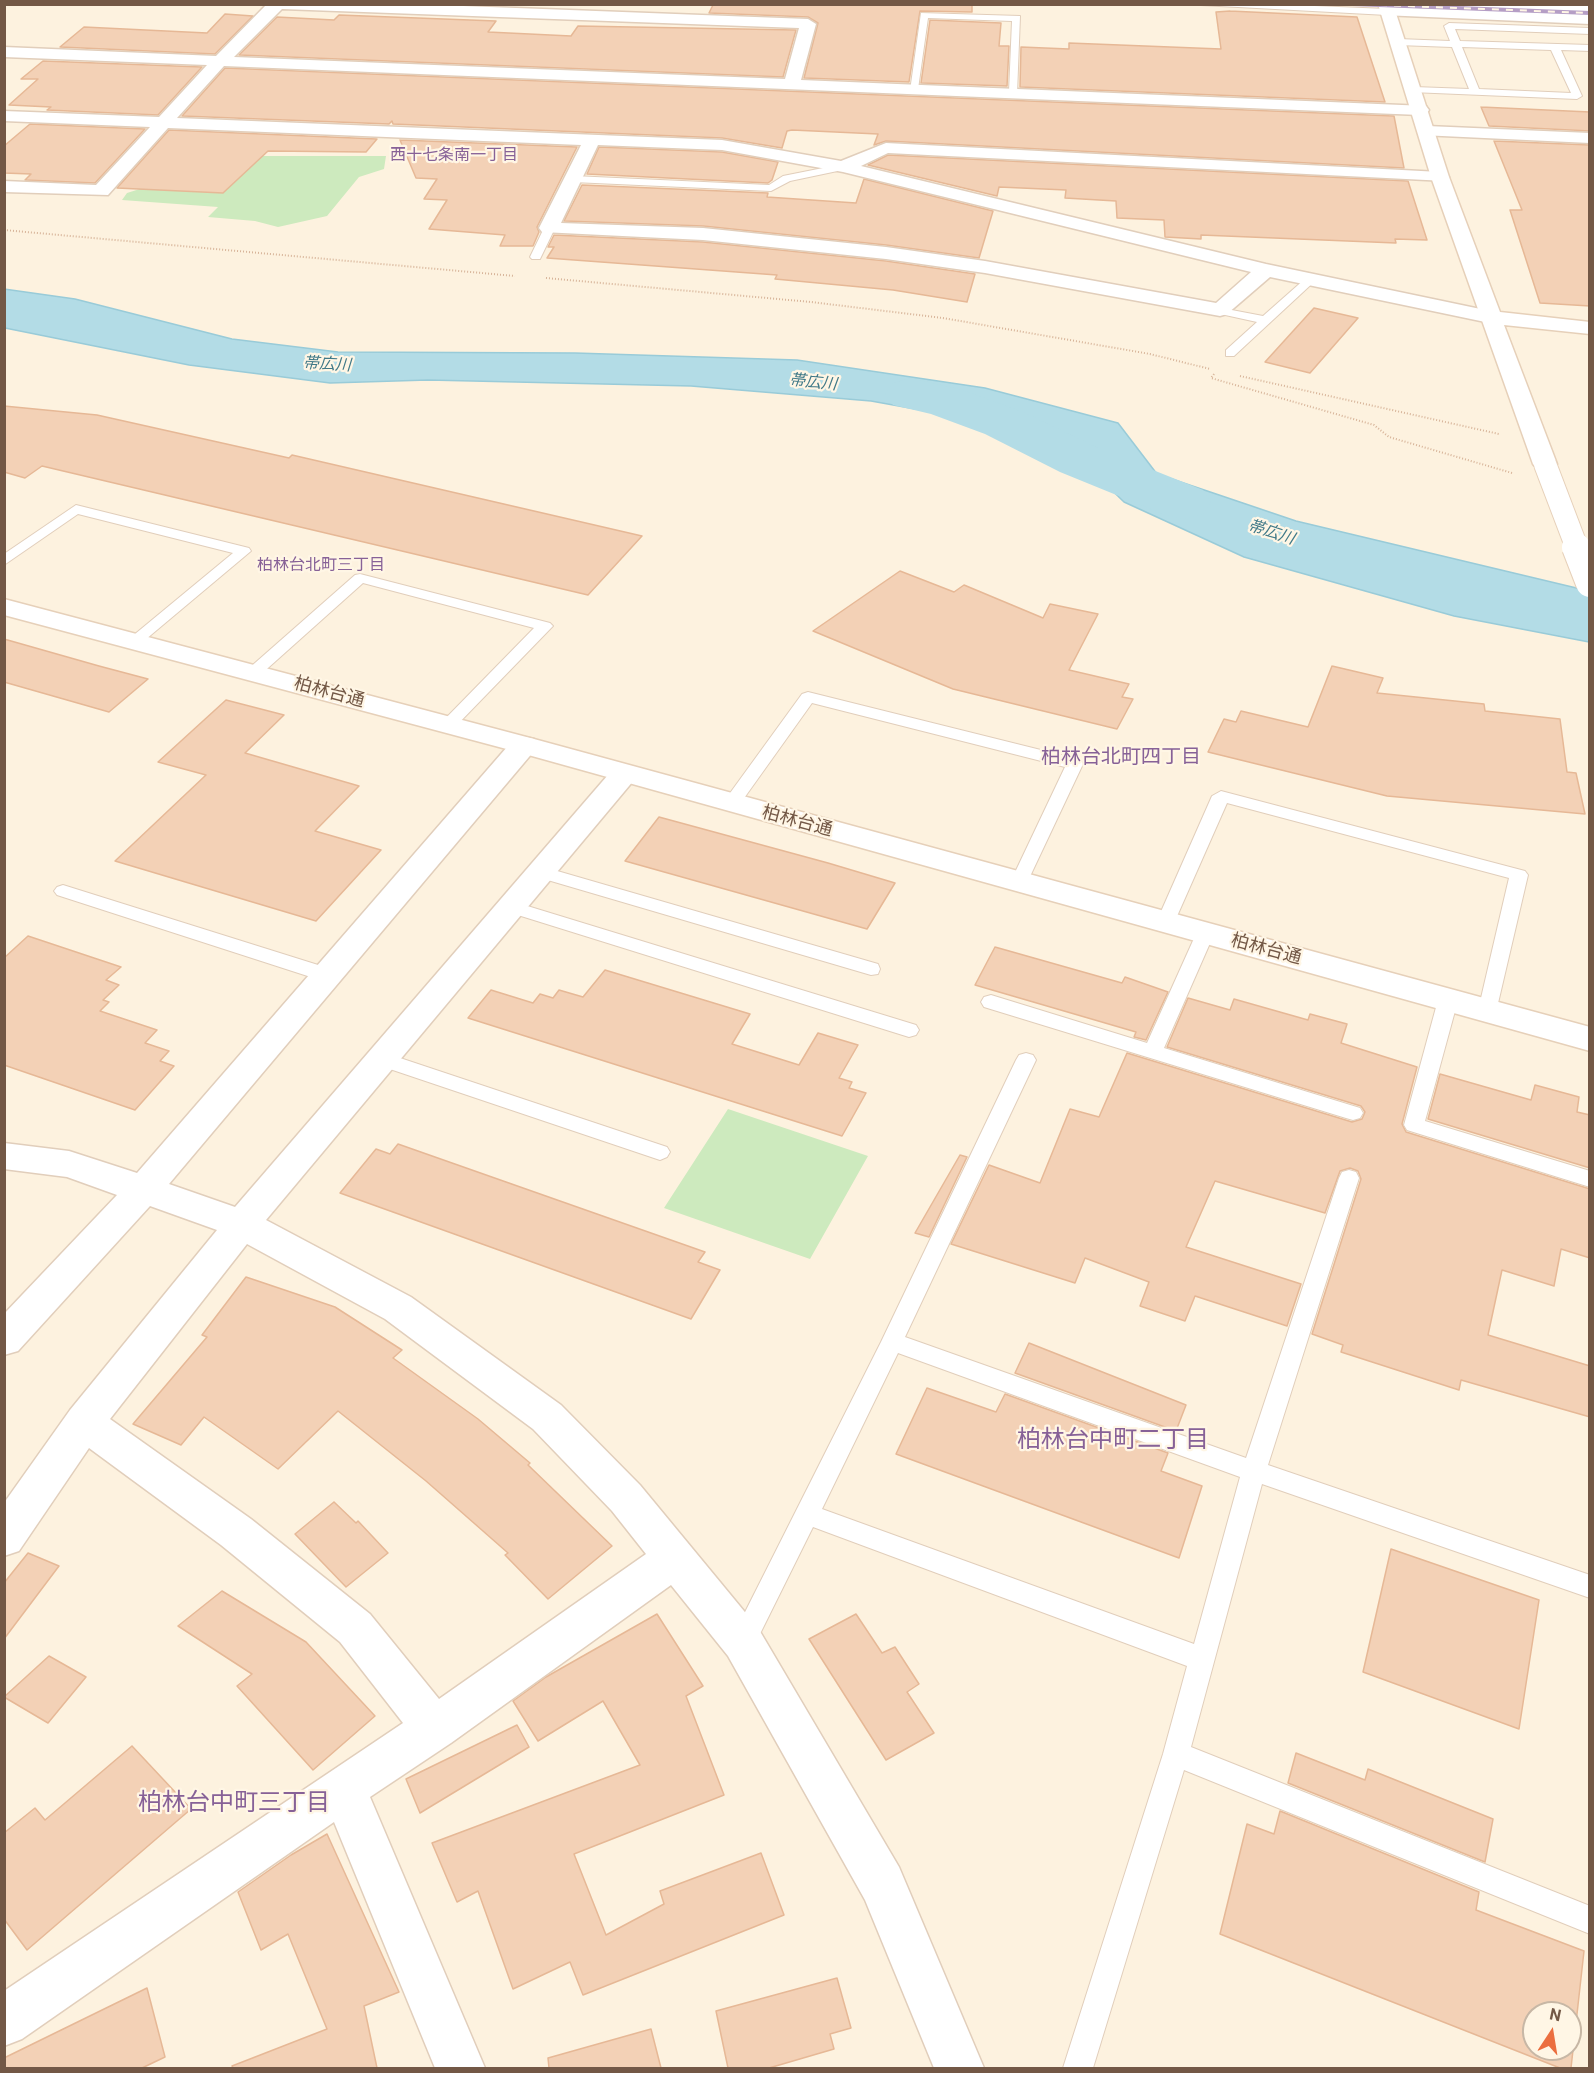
<!DOCTYPE html>
<html>
<head>
<meta charset="utf-8">
<style>
	body { margin:0 }
	#map { position:relative; width:1594px; height:2073px; overflow:hidden; background:#fdf2df; font-family:Roboto,sans-serif }
	canvas { display:block }
	.frame { position:absolute; inset:0; border:6px solid #735846; pointer-events:none }
	.north { position:absolute; left:1522px; top:2001px; width:60px; height:60px; box-sizing:border-box; background:#fff6e5; border:2px solid #c7b7a5; border-radius:50%; rotate:12deg; font-size:16px; font-weight:700; line-height:24px; text-align:center; color:#735846 }
	.north::after { content:''; display:block; margin:auto; width:21px; height:27px; background:#eb6e3f; clip-path:polygon(50% 0,100% 100%,50% 72%,0 100%) }
</style>
</head>
<body>
<div id="map">
<canvas width="1594" height="2073"></canvas>
<div class="frame"></div>
<div class="north">N</div>
</div>
<script>
const ctx = document.querySelector('canvas').getContext('2d');
ctx.lineJoin = 'round';
function fillPath(path, color) {
  ctx.fillStyle = color;
  ctx.fill(path, 'evenodd');
}
function shape(rows) {
  const path = new Path2D();
  for (const r of rows) {
    path.moveTo(r[0], r[1]);
    for (let i = 2; i < r.length; i += 2) path.lineTo(r[i], r[i + 1]);
  }
  return path;
}
function trace(path, color, width, dash) {
  ctx.strokeStyle = color;
  ctx.lineWidth = width;
  ctx.lineCap = dash ? 'butt' : 'round';
  ctx.setLineDash(dash || []);
  ctx.stroke(path);
}
function write(font, color, halo, rows, align = 'center') {
  ctx.font = font + ' Roboto,"Noto Sans JP",sans-serif';
  ctx.lineWidth = 4.5;
  ctx.setLineDash([]);
  ctx.textBaseline = 'middle';
  ctx.strokeStyle = halo;
  ctx.fillStyle = color;
  for (const [text, x, y, turn = 0] of rows) {
    ctx.save();
    ctx.translate(x, y);
    ctx.rotate((+turn || 0) * Math.PI / 180);
    ctx.textAlign = isNaN(turn) ? turn : align;
    if (halo) ctx.strokeText(text, 0, 0);
    ctx.fillText(text, 0, 0);
    ctx.restore();
  }
}
const green = shape([
	[245,156,386,156,384,169,359,177,327,216,278,227,255,221,208,217,218,207,122,200,127,193],
	[728,1109,868,1156,810,1259,664,1208]
]);
const water = shape([
	[4,289,75,299,232,339,338,352,575,353,797,360,985,388,1118,423,1157,474,1296,521,1589,591,1589,642,1454,616,1244,557,1124,502,1054,434,871,401,691,386,428,380,330,383,189,365,5,328,4,289]
]);
const river = shape([
	[911,378,963,390,1023,412,1098,448,1203,490,1211,502,1203,514,1183,519,1163,514,1060,472,985,434,931,414,893,405,885,394,893,383,911,378]
]);
const building = shape([
	[750,4,972,4,972,12,920,11,909,82,804,78,818,23,808,17,709,13,713,5,750,4],
	[1230,11,1357,17,1385,102,1020,87,1021,47,1069,49,1069,43,1221,49,1216,12,1230,11],
	[225,14,253,16,215,54,60,47,84,27,207,33,225,14],
	[339,15,496,21,488,32,571,36,578,26,796,30,783,77,239,55,277,17,334,20,339,15],
	[930,20,1001,23,999,46,1009,46,1007,86,921,83,930,20],
	[43,61,202,67,158,115,47,110,51,107,9,105,38,79,21,79,43,61],
	[225,68,1394,116,1404,168,886,141,874,145,878,134,792,130,787,131,782,148,722,138,393,124,392,121,389,124,182,116,225,68],
	[1481,107,1590,112,1590,131,1489,126,1481,107],
	[30,124,145,129,95,183,25,180,31,174,4,173,4,146,30,124],
	[169,130,377,139,366,152,268,151,223,193,117,188,169,130],
	[400,140,577,147,537,227,539,232,533,246,500,246,505,235,429,229,447,200,424,199,437,179,416,178,400,140],
	[1494,141,1590,145,1590,306,1540,303,1510,210,1522,210,1494,141],
	[599,147,722,152,778,162,772,180,768,183,587,174,599,147],
	[888,155,1408,181,1427,240,1395,239,1396,243,1201,235,1201,239,1165,237,1164,220,1117,218,1116,201,1065,198,1066,190,999,187,997,196,868,165,888,155],
	[864,179,993,211,979,258,886,245,703,226,564,221,582,185,768,193,767,197,856,203,864,179],
	[554,235,703,242,886,261,975,274,967,302,893,290,775,279,777,275,547,258,554,247,548,247,554,235],
	[1314,308,1358,318,1310,373,1265,362,1314,308],
	[4,406,97,415,289,458,292,455,642,536,588,595,42,466,25,478,4,472,4,406],
	[900,571,954,592,964,585,1043,618,1050,604,1098,614,1069,670,1129,684,1122,697,1133,699,1117,729,953,689,813,631,900,571],
	[4,639,99,666,148,679,109,712,4,682,4,639],
	[1332,666,1383,678,1377,693,1484,704,1485,711,1560,719,1567,772,1576,773,1585,814,1387,796,1208,752,1224,719,1236,722,1241,711,1308,727,1332,666],
	[226,700,284,715,245,753,359,786,315,831,381,850,316,921,115,861,206,775,158,762,226,700],
	[659,817,828,863,895,883,867,929,625,861,659,817],
	[28,936,121,967,106,980,119,985,103,1000,109,1002,100,1011,157,1030,145,1043,169,1051,160,1061,174,1066,135,1110,4,1065,4,958,28,936],
	[995,947,1122,983,1125,977,1168,992,1146,1040,1134,1037,1136,1032,975,985,995,947],
	[605,970,750,1014,732,1044,799,1065,818,1033,858,1045,839,1078,852,1082,849,1088,866,1093,842,1136,468,1018,491,990,533,1003,540,994,553,998,559,990,583,997,605,970],
	[1188,998,1230,1010,1234,999,1308,1020,1310,1014,1347,1024,1341,1043,1417,1067,1402,1124,1406,1132,1590,1189,1590,1258,1561,1249,1554,1286,1502,1270,1488,1335,1590,1366,1590,1417,1461,1380,1459,1390,1341,1352,1343,1345,1312,1334,1361,1179,1358,1171,1350,1168,1340,1171,1325,1213,1215,1181,1186,1247,1301,1284,1287,1326,1195,1296,1185,1321,1140,1306,1149,1282,1085,1258,1075,1283,951,1244,989,1165,1040,1183,1070,1109,1099,1117,1127,1053,1352,1122,1362,1119,1365,1112,1361,1106,1167,1047,1188,998],
	[1440,1074,1531,1100,1535,1085,1579,1097,1577,1112,1590,1115,1590,1168,1428,1119,1440,1074],
	[398,1144,705,1252,698,1262,720,1270,691,1319,340,1193,376,1149,390,1154,398,1144],
	[960,1155,967,1157,929,1237,915,1233,960,1155],
	[246,1277,335,1307,402,1350,393,1358,478,1419,530,1463,528,1465,612,1546,548,1599,505,1555,508,1553,426,1481,338,1411,278,1469,204,1417,181,1445,133,1424,207,1337,202,1335,246,1277],
	[1029,1343,1186,1405,1176,1431,1015,1373,1029,1343],
	[927,1388,996,1412,1005,1394,1168,1453,1161,1471,1202,1486,1179,1558,896,1454,927,1388],
	[334,1502,356,1523,358,1521,388,1553,346,1587,295,1534,334,1502],
	[1391,1549,1539,1600,1519,1729,1363,1672,1391,1549],
	[28,1553,59,1566,4,1639,4,1583,28,1553],
	[222,1591,306,1642,375,1716,313,1770,237,1686,252,1674,178,1626,222,1591],
	[657,1614,703,1686,686,1696,724,1795,574,1854,606,1935,664,1904,660,1891,761,1853,784,1915,583,1995,570,1962,513,1989,478,1891,457,1902,432,1843,640,1765,603,1701,538,1741,513,1701,546,1677,657,1614],
	[856,1614,882,1653,895,1647,919,1684,907,1692,934,1733,886,1760,809,1639,856,1614],
	[49,1656,86,1677,48,1723,4,1697,49,1656],
	[517,1725,529,1747,420,1813,406,1779,517,1725],
	[132,1746,191,1809,27,1950,4,1919,4,1833,35,1808,45,1820,132,1746],
	[1296,1753,1365,1780,1368,1769,1493,1819,1485,1862,1288,1783,1296,1753],
	[1280,1811,1479,1892,1476,1910,1584,1951,1571,2068,1560,2068,1220,1934,1247,1824,1274,1834,1280,1811],
	[1534,2013,1570,2013,1570,2049,1534,2049,1534,2013],
	[327,1834,399,1992,364,2006,377,2068,233,2068,232,2066,327,2029,288,1934,261,1950,238,1892,291,1855,327,1834],
	[837,1978,851,2028,830,2034,834,2049,769,2068,728,2068,716,2011,837,1978],
	[147,1988,165,2057,142,2068,4,2068,4,2058,147,1988],
	[651,2029,661,2068,549,2068,548,2058,651,2029]
]);
const path = shape([
	[4,230,515,276],
	[546,278,811,302,943,318,1150,354,1210,369],
	[1214,374,1211,378,1374,425,1389,437,1512,473],
	[1240,376,1499,434]
]);
const lane = shape([
	[1182,4,1266,4,1387,9,1392,12,1387,15,1182,4],
	[1461,4,1590,6,1590,12,1465,7,1461,4],
	[921,13,1020,16,1017,94,1009,92,1012,21,928,18,918,89,910,91,921,13],
	[1449,23,1590,28,1590,34,1455,29,1460,41,1590,45,1590,51,1561,50,1582,96,1577,99,1411,92,1409,90,1414,87,1469,89,1452,47,1398,45,1393,42,1398,39,1450,41,1444,26,1449,23],
	[1462,47,1551,50,1571,93,1479,89,1462,47],
	[843,164,847,165,847,169,790,181,771,191,573,182,568,179,573,176,769,185,783,176,843,164],
	[545,226,555,228,540,259,532,259,530,257,545,226],
	[1306,278,1316,280,1234,356,1226,356,1226,350,1257,322,1216,313,1216,307,1263,316,1306,278],
	[76,505,249,548,251,551,139,645,129,645,126,642,129,639,233,553,78,514,4,565,4,554,76,505],
	[360,574,550,623,553,626,454,728,448,730,442,728,440,725,442,722,534,628,363,583,259,676,247,676,245,673,247,670,355,575,360,574],
	[808,692,1081,760,1083,764,1025,887,1013,887,1010,883,1065,767,812,703,737,808,725,808,722,804,725,800,802,694,808,692],
	[1221,791,1525,871,1528,875,1495,1016,1481,1016,1478,1011,1509,878,1227,803,1174,923,1171,927,1159,927,1156,923,1212,796,1221,791],
	[540,866,878,964,880,969,878,974,871,975,534,876,531,872,534,868,540,866],
	[63,885,334,970,336,975,334,980,327,981,320,980,57,895,54,891,57,887,63,885],
	[511,901,916,1025,919,1030,916,1035,909,1037,505,911,502,907,511,901],
	[1205,928,1212,930,1214,934,1164,1048,1360,1108,1363,1113,1360,1118,1353,1120,1346,1118,984,1007,981,1002,984,997,991,995,1147,1043,1196,934,1198,930,1205,928],
	[1448,993,1455,995,1458,1000,1425,1121,1590,1171,1590,1187,1407,1130,1404,1125,1438,1000,1441,995,1448,993],
	[382,1052,667,1147,670,1152,667,1157,660,1160,375,1064,372,1059,375,1054,382,1052],
	[1026,1053,1033,1055,1036,1060,905,1337,1246,1458,1339,1178,1342,1172,1349,1170,1356,1172,1359,1178,1268,1465,1590,1575,1590,1598,1262,1484,1191,1747,1590,1906,1590,1934,1184,1770,1093,2068,1063,2068,1163,1754,1187,1666,813,1527,752,1650,743,1654,734,1650,730,1642,734,1634,881,1342,1016,1060,1019,1055,1026,1053],
	[898,1353,1240,1477,1194,1644,822,1509,898,1353]
]);
const street = shape([
	[267,4,410,4,808,19,816,24,801,80,1426,106,1429,110,1426,114,1420,115,224,66,177,118,722,140,841,161,886,143,1440,172,1449,177,1446,181,888,153,861,166,1266,264,1490,311,1497,313,1500,317,1497,321,1490,323,1270,277,1227,314,1220,316,985,273,886,259,703,240,542,232,539,228,581,145,168,128,108,195,4,192,4,181,96,185,150,127,4,121,4,111,159,117,207,65,4,57,4,47,216,56,267,4],
	[282,9,799,28,785,79,234,57,282,9],
	[598,145,722,150,843,172,1251,272,1216,303,985,261,886,247,703,228,561,223,598,145],
	[1387,7,1590,14,1590,24,1382,15,1379,12,1387,7],
	[1427,126,1590,133,1590,143,1421,135,1418,131,1421,127,1427,126],
	[524,737,534,739,538,745,534,751,169,1184,235,1207,614,768,624,765,634,768,638,774,634,780,266,1220,411,1297,561,1405,640,1485,758,1628,899,1867,984,2068,934,2068,865,1900,728,1656,671,1585,451,1743,370,1797,485,2068,435,2068,334,1822,22,2039,4,2046,4,1991,403,1723,340,1642,221,1545,89,1448,19,1551,4,1556,4,1503,70,1410,217,1230,150,1206,18,1351,4,1355,4,1314,117,1195,67,1177,4,1169,4,1143,69,1151,137,1173,514,739,524,737],
	[247,1244,385,1319,533,1429,612,1511,646,1554,439,1699,370,1614,251,1519,110,1419,247,1244]
]);
const secondary = shape([
	[1378,4,1393,4,1449,177,1500,312,1590,322,1590,334,1504,325,1557,464,1553,469,1537,469,1533,464,1431,177,1378,4],
	[4,599,534,739,1590,1027,1590,1051,514,751,4,615,4,599]
]);
const rail = shape([
	[1352,4,1590,13]
]);
const secondaryBridgeFar1 = shape([
	[1545,464,1577,548]
]);
const secondaryBridge = shape([
	[1576,547,1590,583]
]);
const farNeighbourhoodnames = [
	["西十七条南一丁目",454,156],
	["柏林台北町三丁目",321,566]
];
const farWaternames = [
	["帯広川",327,365,3],
	["帯広川",813,383,6],
	["帯広川",1271,533,18]
];
const streetNames = [
	["柏林台通",329,693,15],
	["柏林台通",797,822,15],
	["柏林台通",1266,950,15]
];
const neighbourhoodNames = [
	["柏林台北町四丁目",1121,758]
];
const nearNeighbourhoodnames = [
	["柏林台中町二丁目",1113,1441],
	["柏林台中町三丁目",234,1804]
];
fillPath(green, '#cdeabe');
fillPath(water, '#b3dce6');
trace(water, '#99cbd8', 1.5);
fillPath(river, '#b3dce6');
fillPath(building, '#f3d1b6');
trace(building, '#e6b896', 1.5);
trace(lane, '#e1cebb', 2);
trace(street, '#e1cebb', 3);
trace(secondary, '#e6d0b9', 3);
trace(path, '#d7b499', 2, [1, 2]);
fillPath(lane, '#fff');
fillPath(street, '#fff');
fillPath(secondary, '#fff');
trace(rail, '#b59ec5', 4);
trace(rail, '#fff6e5', 2, [7]);
trace(secondaryBridgeFar1, '#e6d0b9', 24, []);
trace(secondaryBridge, '#e6d0b9', 30, []);
trace(secondaryBridgeFar1, '#fff', 22);
trace(secondaryBridge, '#fff', 28);
write('16px', '#876197', '#fff6e5', farNeighbourhoodnames);
write('italic 16px', '#407988', '#fff6e5', farWaternames);
write('18px', '#735846', '#fff6e5', streetNames);
write('20px', '#876197', '#fff6e5', neighbourhoodNames);
write('24px', '#876197', '#fff6e5', nearNeighbourhoodnames);
</script>
</body>
</html>
